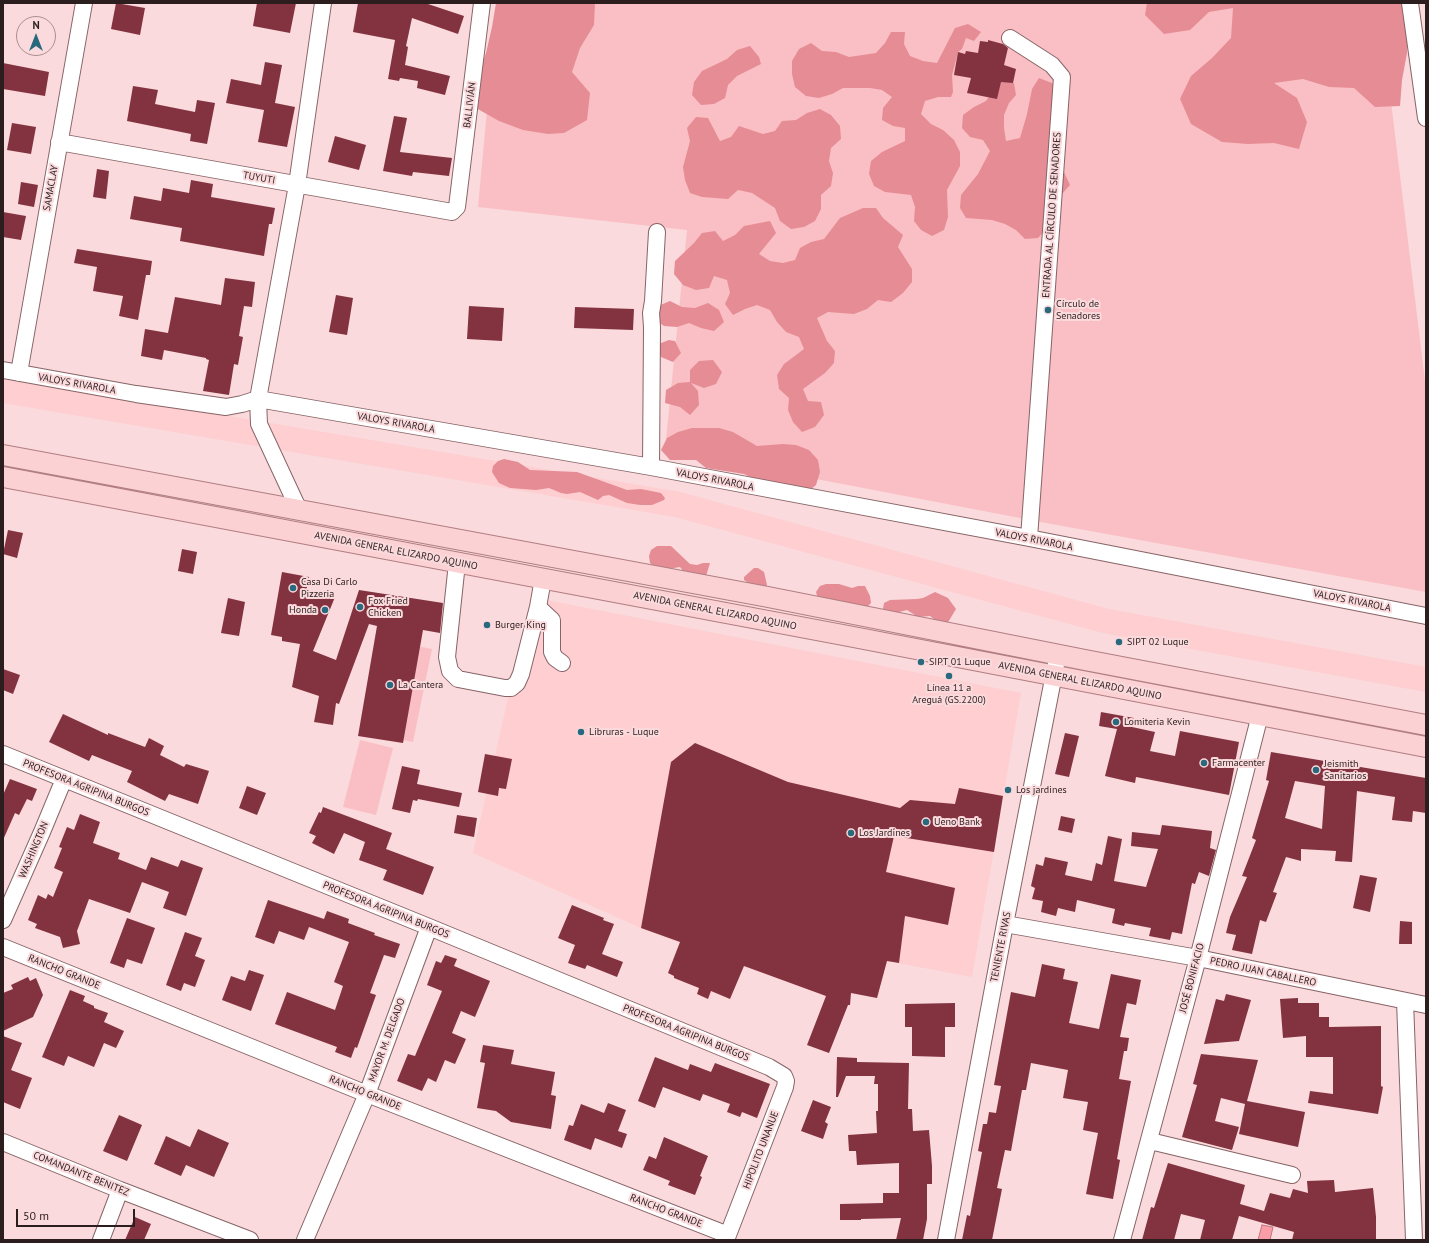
<!DOCTYPE html>
<html>
<head>
<meta charset="utf-8">
<style>
	body { margin:0 }
	#map { position:relative; width:1429px; height:1243px; overflow:hidden; background:#fadadc; font-family:"PT Sans",sans-serif }
	canvas { display:block }
	.frame { position:absolute; inset:0; border:4px solid #2c1e1f; pointer-events:none }
	.north { position:absolute; left:16px; top:16px; width:40px; height:40px; box-sizing:border-box; background:#fadadc; border:1px solid #a88f90; border-radius:50%; rotate:0deg; font-size:11px; font-weight:700; line-height:16px; text-align:center; color:#2c1e1f }
	.north::after { content:''; display:block; margin:auto; width:14px; height:18px; background:#29697d; clip-path:polygon(50% 0,100% 100%,50% 72%,0 100%) }
	.scale { position:absolute; left:16px; top:1209px; width:119px; height:18px; box-sizing:border-box; border:2px solid #2c1e1f; border-top:0; padding-left:5px; font-size:12px; line-height:14px; white-space:nowrap; color:#2c1e1f; -webkit-text-stroke:3px #fadadc; paint-order:stroke }
</style>
</head>
<body>
<div id="map">
<canvas width="1429" height="1243"></canvas>
<div class="frame"></div>
<div class="north">N</div>
<div class="scale">50 m</div>
</div>
<script>
const ctx = document.querySelector('canvas').getContext('2d');
ctx.lineJoin = 'round';
function fillPath(path, color) {
  ctx.fillStyle = color;
  ctx.fill(path, 'evenodd');
}
function shape(rows) {
  const path = new Path2D();
  for (const r of rows) {
    path.moveTo(r[0], r[1]);
    for (let i = 2; i < r.length; i += 2) path.lineTo(r[i], r[i + 1]);
  }
  return path;
}
function trace(path, color, width, dash) {
  ctx.strokeStyle = color;
  ctx.lineWidth = width;
  ctx.lineCap = dash ? 'butt' : 'round';
  ctx.setLineDash(dash || []);
  ctx.stroke(path);
}
function write(font, color, halo, rows, align = 'center') {
  ctx.font = font + ' "PT Sans",sans-serif';
  ctx.lineWidth = 4;
  ctx.setLineDash([]);
  ctx.textBaseline = 'middle';
  ctx.strokeStyle = halo;
  ctx.fillStyle = color;
  for (const [text, x, y, turn = 0] of rows) {
    ctx.save();
    ctx.translate(x, y);
    ctx.rotate((+turn || 0) * Math.PI / 180);
    ctx.textAlign = isNaN(turn) ? turn : align;
    if (halo) ctx.strokeText(text, 0, 0);
    ctx.fillText(text, 0, 0);
    ctx.restore();
  }
}
const built = shape([
	[3,378,680,492,1109,609,1426,667,1426,692,1103,633,675,517,3,403],
	[531,597,1021,693,972,977,887,961,877,998,851,993,850,1005,641,928,473,853]
]);
const green = shape([
	[497,3,1379,3,1426,389,1426,592,1046,523,665,450,687,230,478,207],
	[381,639,432,649,413,742,363,732],
	[1082,670,1426,735,1426,738,1081,671],
	[360,740,393,748,376,815,343,807]
]);
const forest = shape([
	[496,3,595,3,594,25,580,48,572,72,590,93,587,120,564,133,548,134,523,130,499,121,476,108,477,79,486,53,492,27],
	[1147,3,1402,3,1407,28,1407,53,1402,80,1400,106,1375,107,1354,88,1329,87,1303,79,1274,83,1297,98,1307,122,1299,149,1274,143,1248,144,1222,142,1191,124,1180,99,1191,76,1212,58,1231,38,1233,8,1209,12,1190,30,1164,34,1145,15],
	[968,24,981,32,974,41,966,38,962,49,958,52,952,75,953,92,951,97,938,97,925,101,921,114,931,124,943,130,954,140,960,152,960,166,947,190,948,217,944,230,932,236,921,230,914,221,915,207,911,195,885,192,874,186,869,174,871,161,882,152,905,141,905,128,893,126,882,120,883,108,892,97,882,90,870,88,843,88,832,94,819,98,806,96,795,87,792,74,792,61,799,49,811,43,822,51,836,52,849,57,876,53,885,43,891,32,905,32,904,44,910,56,923,61,937,63,955,28],
	[750,46,759,57,761,64,737,76,728,85,725,98,714,104,701,105,692,95,694,82,702,71,727,59,737,50],
	[1039,78,1052,83,1059,95,1053,163,1064,172,1070,185,1062,194,1051,202,1046,229,1038,238,1025,239,1016,230,1005,224,992,220,966,218,960,208,961,195,978,174,990,151,983,140,970,137,962,128,963,115,974,107,986,101,1001,79,1014,83,1016,95,1009,103,1004,115,1004,128,1006,141,1020,138,1027,114,1032,89],
	[820,109,831,115,840,126,841,139,831,148,829,161,833,173,831,186,821,195,821,209,815,221,804,227,791,229,780,221,775,208,752,193,738,190,728,199,702,197,690,193,685,180,683,167,690,141,687,128,696,117,708,118,720,141,731,137,739,126,763,134,775,131,782,121,796,120,807,113],
	[863,208,876,208,883,218,903,235,898,247,912,269,912,282,903,293,891,302,878,300,867,309,854,314,828,312,817,318,827,341,835,351,834,363,825,373,803,389,808,401,821,402,824,415,815,427,802,432,793,422,788,410,789,398,779,389,777,375,784,364,804,349,799,337,786,332,777,322,770,310,757,305,745,309,733,315,725,304,730,293,727,280,714,276,709,288,696,290,683,285,674,274,675,261,694,243,702,233,715,231,723,241,735,235,744,226,770,221,776,233,759,254,770,261,783,263,795,260,800,248,811,242,824,239,840,218],
	[670,301,682,307,695,308,708,303,719,310,724,322,714,331,701,328,689,323,677,327,664,326,654,319,658,306],
	[669,340,675,341,681,353,673,362,661,357,656,345],
	[713,360,722,372,716,384,704,388,691,383,698,391,699,405,690,415,680,407,665,403,666,390,678,383,690,382,690,370,699,361],
	[692,428,719,428,733,432,757,446,783,444,796,445,809,450,818,460,820,472,816,485,806,493,756,480,744,474,706,468,696,460,670,460,661,450,667,438,678,432],
	[504,459,518,462,530,470,577,472,627,490,641,489,661,493,665,498,664,500,652,505,640,505,627,503,609,495,603,496,598,500,580,492,567,494,561,493,549,488,536,490,510,488,499,483,492,472,493,466,498,461],
	[657,546,671,546,690,564,697,565,703,563,710,563,706,576,684,572,680,567,668,569,655,567,650,563,649,556,651,550],
	[754,568,758,568,764,572,767,585,765,588,752,585,744,580,744,577],
	[826,584,839,584,852,588,858,586,865,586,870,596,871,603,866,608,818,599,816,592,820,586],
	[935,592,948,598,956,609,947,624,935,620,930,616,918,617,907,610,895,613,883,609,884,603,890,600,917,599,923,598]
]);
const water = shape([
	[1262,1225,1273,1227,1270,1240,1258,1240,1262,1225]
]);
const building = shape([
	[116,3,145,8,140,35,111,29],
	[257,3,296,3,290,33,253,26],
	[358,3,425,3,464,16,458,34,412,18,406,46,408,47,405,65,450,76,445,95,417,88,418,81,400,78,399,81,388,79,395,40,353,32],
	[988,40,1003,44,1008,48,1004,65,1016,69,1013,83,1001,82,997,99,967,93,971,78,954,75,958,52,965,54,966,51,978,53,980,41,988,42],
	[265,62,282,65,275,103,295,107,287,147,258,142,264,110,226,103,231,79,261,85],
	[3,63,49,72,45,96,3,89],
	[133,86,158,90,155,104,195,112,197,100,215,103,207,144,190,141,191,134,127,121],
	[394,116,407,118,400,152,452,158,449,176,413,172,412,176,383,171],
	[12,123,36,127,31,154,7,150],
	[335,136,366,145,359,170,328,162],
	[97,169,109,171,106,199,93,197],
	[191,180,213,184,211,197,275,208,272,224,269,224,264,256,180,241,182,228,130,219,134,196,161,201,163,188,189,193],
	[21,182,38,185,34,207,18,204],
	[3,212,26,216,21,240,3,237],
	[77,249,152,261,150,275,146,275,138,320,119,316,123,296,93,291,97,267,74,263],
	[225,278,255,282,252,307,244,306,239,336,243,337,238,365,234,364,229,395,203,391,209,360,206,359,206,358,164,350,162,360,141,356,145,329,168,333,175,297,221,305],
	[336,295,353,298,347,335,329,332],
	[469,306,504,308,502,341,467,339],
	[575,307,634,309,633,330,574,328],
	[8,530,23,533,17,558,3,554],
	[182,549,197,552,193,574,178,571],
	[282,572,309,577,306,592,335,597,313,651,336,660,359,590,443,603,440,633,423,630,403,743,358,736,377,626,369,624,339,704,336,703,333,725,314,722,319,696,292,687,300,644,282,641,282,637,271,635],
	[228,598,245,602,239,636,221,633],
	[3,669,20,675,13,694,3,690],
	[1101,712,1134,718,1132,727,1155,732,1150,751,1175,756,1180,731,1239,742,1229,795,1136,777,1135,783,1105,776,1117,729,1099,726],
	[63,714,108,735,108,733,145,747,149,738,164,746,160,755,184,767,186,764,209,771,198,804,169,794,165,801,127,782,132,771,92,755,89,761,49,742],
	[1065,733,1079,736,1069,777,1055,774],
	[695,743,788,782,900,808,910,800,955,804,959,788,1003,796,994,852,894,836,886,872,955,888,948,925,905,916,899,963,887,961,877,998,851,993,850,1005,848,1005,829,1053,807,1045,826,996,744,966,730,999,711,991,708,999,697,994,699,988,674,978,674,976,668,973,680,942,641,928,671,762],
	[1271,752,1426,778,1426,813,1413,811,1412,822,1392,820,1395,797,1357,791,1352,862,1335,861,1336,851,1301,849,1301,861,1286,857,1273,892,1277,893,1266,922,1260,920,1252,954,1232,950,1236,935,1226,933,1230,917,1247,877,1242,876,1256,840,1252,838,1269,781,1266,780],
	[1295,781,1325,786,1322,829,1285,818],
	[485,754,512,759,506,789,499,788,498,796,478,792],
	[402,766,420,770,417,784,462,793,459,807,418,799,417,801,413,800,410,813,392,809],
	[10,779,37,789,32,801,27,799,19,815,15,813,3,840,3,795],
	[247,786,266,793,257,815,239,808],
	[323,807,392,833,386,849,434,867,423,895,383,880,387,870,359,860,365,842,344,833,334,854,312,843,316,836,309,833,319,812,321,813],
	[80,814,100,822,93,843,120,853,118,859,146,870,151,857,178,867,181,860,203,868,186,916,163,908,169,892,142,882,130,913,89,899,77,931,80,944,63,948,60,937,35,928,37,924,28,920,38,895,46,899,48,894,53,897,63,872,54,868,62,848,59,847,67,827,74,830],
	[457,815,477,818,474,837,454,833],
	[1061,816,1075,819,1072,833,1058,830],
	[1162,825,1212,831,1210,848,1216,850,1209,876,1199,872,1195,884,1192,883,1182,934,1172,932,1170,940,1149,936,1151,928,1125,923,1124,926,1112,923,1115,909,1077,900,1075,912,1058,908,1056,916,1041,912,1043,901,1032,899,1035,888,1031,886,1036,864,1043,866,1045,857,1068,862,1065,875,1092,881,1096,863,1102,865,1108,836,1122,839,1114,881,1146,887,1158,849,1131,846,1132,832,1160,835],
	[1360,875,1377,878,1370,912,1353,908],
	[268,900,324,919,327,911,349,919,348,923,375,933,374,935,400,944,395,958,384,955,370,993,376,995,357,1048,355,1047,351,1058,335,1052,337,1047,275,1024,287,992,335,1010,343,986,334,982,349,942,309,927,304,940,279,931,274,944,255,937],
	[572,905,604,918,603,920,614,924,602,954,623,962,617,977,587,965,585,969,568,963,575,945,558,938],
	[127,918,155,928,142,964,127,959,124,968,110,963],
	[1400,921,1412,922,1412,944,1399,944],
	[185,932,202,938,195,956,205,960,195,987,184,983,181,991,166,985],
	[445,955,457,959,454,966,490,981,475,1017,461,1011,452,1033,466,1039,455,1064,445,1060,436,1082,428,1078,422,1091,397,1081,408,1054,415,1056,442,991,427,985,436,961,441,963],
	[1042,964,1065,969,1063,979,1078,982,1069,1023,1099,1029,1111,974,1141,980,1136,1005,1127,1003,1120,1037,1129,1038,1127,1051,1124,1051,1119,1079,1131,1081,1117,1159,1120,1160,1113,1199,1086,1194,1098,1133,1083,1130,1088,1102,1063,1098,1068,1070,1031,1063,1026,1090,1022,1090,1011,1151,1005,1150,997,1188,1002,1189,992,1240,962,1240,967,1215,970,1216,982,1152,978,1151,983,1124,987,1124,989,1112,996,1113,1001,1086,994,1085,1011,992,1035,997],
	[249,970,264,975,251,1011,222,1000,231,976,245,981],
	[28,977,30,981,36,978,43,995,33,1017,3,1031,3,993,13,989,11,985],
	[70,990,85,996,83,1001,94,1006,94,1008,108,1013,104,1022,124,1031,116,1048,104,1043,94,1067,68,1056,64,1066,42,1057],
	[1226,994,1251,1000,1239,1041,1204,1044,1216,999,1224,1001],
	[1298,998,1298,1003,1319,1003,1319,1017,1329,1017,1329,1027,1381,1026,1381,1086,1383,1087,1378,1114,1308,1103,1310,1091,1333,1094,1333,1057,1306,1057,1306,1036,1283,1038,1280,999],
	[955,1003,955,1027,945,1027,945,1057,912,1056,912,1027,905,1027,905,1004],
	[3,1036,22,1043,11,1070,32,1078,20,1109,3,1102],
	[483,1045,514,1050,511,1064,555,1072,551,1095,556,1096,551,1129,511,1122,496,1111,477,1108,485,1063,480,1062],
	[1201,1054,1258,1060,1247,1101,1305,1112,1298,1147,1239,1134,1245,1104,1221,1098,1215,1121,1239,1127,1232,1150,1182,1137,1197,1085,1193,1084],
	[655,1057,688,1070,690,1064,711,1072,715,1063,770,1084,757,1118,742,1112,740,1117,727,1112,730,1104,703,1094,700,1101,663,1087,655,1108,638,1101],
	[837,1057,857,1058,857,1062,909,1063,908,1109,912,1109,913,1131,929,1130,932,1166,932,1184,927,1184,927,1219,923,1240,896,1240,901,1218,861,1219,861,1220,840,1220,840,1204,883,1203,883,1193,899,1193,899,1163,857,1165,856,1151,849,1151,848,1135,877,1133,876,1111,878,1111,878,1084,874,1084,875,1076,846,1076,838,1097,836,1097],
	[813,1100,831,1107,825,1122,828,1124,823,1139,801,1131],
	[608,1103,626,1110,618,1131,627,1134,622,1148,595,1138,591,1150,564,1140,569,1125,573,1126,581,1104,604,1113],
	[119,1115,142,1125,127,1161,103,1151],
	[198,1129,229,1143,214,1177,186,1165,181,1176,154,1164,166,1136,190,1147],
	[664,1137,708,1156,700,1176,702,1177,695,1195,668,1185,670,1181,643,1170,649,1156,656,1159],
	[1168,1163,1245,1185,1240,1204,1264,1211,1270,1193,1290,1198,1293,1189,1308,1193,1307,1181,1334,1180,1335,1192,1373,1188,1376,1217,1376,1240,1292,1240,1294,1232,1239,1216,1232,1240,1200,1240,1205,1220,1181,1214,1174,1240,1142,1240,1151,1207,1154,1208],
	[135,1217,151,1224,144,1240,125,1240]
]);
const minor = shape([
	[1410,3,1426,118],
	[1010,38,1052,65,1062,77,1029,538],
	[59,142,452,212,457,207,482,3],
	[3,370,136,394,226,407,242,404,258,399,651,467,1029,538,1426,616],
	[19,373,84,3],
	[651,467,652,327,651,313,653,301,657,232],
	[299,510,259,424,258,399,297,185,323,3],
	[457,563,447,657,450,671,458,679,505,688,511,688,517,683,521,674,538,607,543,579],
	[538,607,552,620,552,652,555,658,562,663],
	[3,754,429,927,769,1067,784,1076,786,1081,785,1087,726,1240],
	[3,920,42,832,64,779],
	[1005,924,1198,958,1426,1005],
	[3,947,367,1094,728,1235],
	[1405,1001,1414,1240],
	[1150,1141,1292,1175],
	[3,1142,120,1190,250,1240],
	[101,1240,120,1190],
	[305,1240,367,1094,429,927],
	[946,1240,1005,924,1056,664],
	[1122,1240,1198,958,1260,715]
]);
const major = shape([
	[3,455,768,597,1085,660,1426,725],
	[3,477,843,635,1426,747]
]);
const markers = [
	[1048,310,4,"#29697d"],
	[293,588,4,"#29697d"],
	[360,607,4,"#29697d"],
	[325,610,4,"#29697d"],
	[487,625,4,"#29697d"],
	[1119,642,4,"#29697d"],
	[921,662,4,"#29697d"],
	[949,676,4,"#29697d"],
	[390,685,4,"#29697d"],
	[1116,722,4,"#29697d"],
	[581,732,4,"#29697d"],
	[1204,763,4,"#29697d"],
	[1316,770,4,"#29697d"],
	[1008,790,4,"#29697d"],
	[926,822,4,"#29697d"],
	[851,833,4,"#29697d"]
];
const streetNames = [
	["BALLIVIÁN",470,105,-83],
	["TUYUTI",259,178,10],
	["SAMACLAY",51,188,-80],
	["ENTRADA AL CÍRCULO DE SENADORES",1052,215,-86],
	["VALOYS RIVAROLA",77,384,10],
	["VALOYS RIVAROLA",396,423,10],
	["VALOYS RIVAROLA",715,480,11],
	["VALOYS RIVAROLA",1034,540,11],
	["AVENIDA GENERAL ELIZARDO AQUINO",396,551,11],
	["VALOYS RIVAROLA",1352,601,11],
	["AVENIDA GENERAL ELIZARDO AQUINO",715,611,11],
	["AVENIDA GENERAL ELIZARDO AQUINO",1080,681,11],
	["PROFESORA AGRIPINA BURGOS",86,788,22],
	["WASHINGTON",34,850,-67],
	["PROFESORA AGRIPINA BURGOS",386,910,22],
	["TENIENTE RIVAS",1001,947,-79],
	["RANCHO GRANDE",64,972,22],
	["PEDRO JUAN CABALLERO",1263,972,12],
	["JOSÉ BONIFACIO",1192,978,-75],
	["PROFESORA AGRIPINA BURGOS",686,1033,22],
	["MAYOR M. DELGADO",387,1040,-70],
	["RANCHO GRANDE",365,1093,22],
	["HIPOLITO UNANUE",761,1150,-69],
	["COMANDANTE BENITEZ",81,1174,22],
	["RANCHO GRANDE",666,1211,21]
];
const poiNames = [
	["Círculo de",1056,304],
	["Senadores",1056,316],
	["Casa Di Carlo",301,582],
	["Pizzeria",301,594],
	["Fox Fried",368,601],
	["Chicken",368,613],
	["Honda",317,610,"right"],
	["Burger King",495,625],
	["SIPT 02 Luque",1127,642],
	["SIPT 01 Luque",929,662],
	["La Cantera",398,685],
	["Línea 11 a",949,688,"center"],
	["Areguá (GS.2200)",949,700,"center"],
	["Lomiteria Kevin",1124,722],
	["Libruras - Luque",589,732],
	["Farmacenter",1212,763],
	["Jeismith",1324,764],
	["Sanitarios",1324,776],
	["Los jardines",1016,790],
	["Ueno Bank",934,822],
	["Los Jardines",859,833]
];
fillPath(built, '#feced1');
fillPath(green, '#fabfc4');
fillPath(forest, '#e68c95');
fillPath(water, '#fa9da7');
trace(water, '#bc777e', 1);
fillPath(building, '#833340');
trace(minor, '#876467', 18);
trace(major, '#b17e82', 22);
trace(minor, '#fff', 16);
trace(major, '#fbd1d4', 20);
for (const [x, y, r, color] of markers) {
  const dot = new Path2D();
  dot.arc(x, y, r, 0, 2 * Math.PI);
  ctx.fillStyle = color;
  ctx.fill(dot);
  trace(dot, '#fadadc', 1.5);
}
write('10px', '#2c1e1f', '#fadadc', streetNames);
write('10px', '#2c1e1f', '#fadadc', poiNames, 'left');
</script>
</body>
</html>
